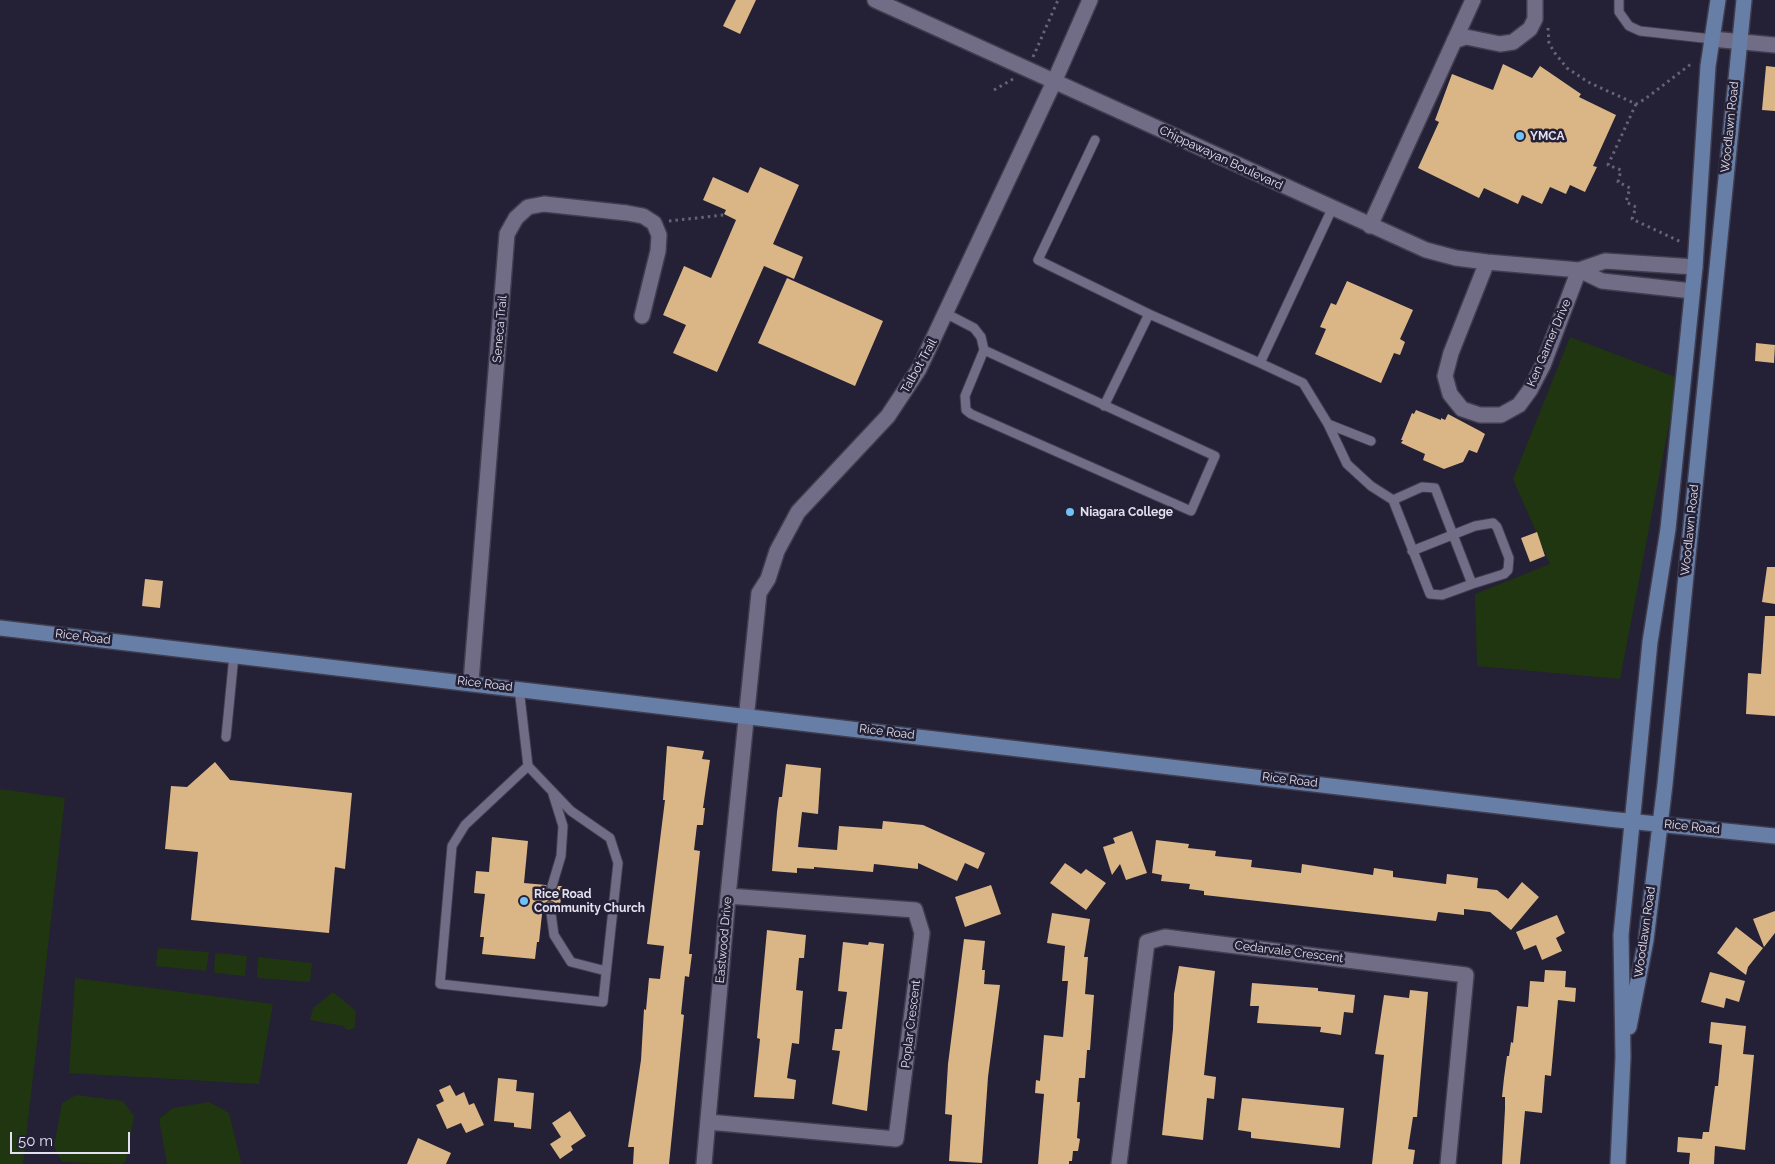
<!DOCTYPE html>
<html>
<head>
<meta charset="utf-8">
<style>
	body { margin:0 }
	#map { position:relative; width:1775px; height:1164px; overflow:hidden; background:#242035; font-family:Raleway,sans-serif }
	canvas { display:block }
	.scale { position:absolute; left:10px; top:1132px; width:120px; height:22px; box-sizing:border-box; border:2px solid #e3e1ef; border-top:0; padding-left:6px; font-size:15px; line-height:18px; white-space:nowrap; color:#e3e1ef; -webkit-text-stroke:4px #242035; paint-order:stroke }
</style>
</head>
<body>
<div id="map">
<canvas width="1775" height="1164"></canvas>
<div class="scale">50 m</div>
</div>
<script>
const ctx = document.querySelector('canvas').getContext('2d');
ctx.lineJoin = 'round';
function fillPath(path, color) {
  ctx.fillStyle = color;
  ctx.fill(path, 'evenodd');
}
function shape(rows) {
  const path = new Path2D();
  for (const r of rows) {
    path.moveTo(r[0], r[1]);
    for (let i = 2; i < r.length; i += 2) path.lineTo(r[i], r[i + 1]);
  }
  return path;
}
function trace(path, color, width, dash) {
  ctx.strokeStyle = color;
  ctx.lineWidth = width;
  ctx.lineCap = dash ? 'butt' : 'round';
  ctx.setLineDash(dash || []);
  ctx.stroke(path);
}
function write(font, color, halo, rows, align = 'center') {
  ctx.font = font + ' Raleway,sans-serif';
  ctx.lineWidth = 5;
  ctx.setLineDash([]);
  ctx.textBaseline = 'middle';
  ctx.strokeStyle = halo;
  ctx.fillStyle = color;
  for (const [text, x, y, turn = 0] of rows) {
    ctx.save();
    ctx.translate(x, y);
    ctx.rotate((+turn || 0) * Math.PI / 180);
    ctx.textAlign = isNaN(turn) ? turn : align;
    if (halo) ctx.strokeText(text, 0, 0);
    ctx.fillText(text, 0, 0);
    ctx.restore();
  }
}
const green = shape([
	[1570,337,1678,378,1620,679,1477,666,1475,594,1550,564,1513,479],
	[0,789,65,798,23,1164,0,1164],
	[158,948,209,952,206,971,156,966],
	[215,953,247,956,245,976,214,973],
	[258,957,312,963,310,982,257,978],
	[75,978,273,1004,259,1084,69,1073],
	[333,992,356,1011,355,1028,347,1030,343,1026,310,1020,313,1008],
	[76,1095,123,1101,134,1116,126,1161,122,1164,62,1162,54,1146,62,1103],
	[209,1102,229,1113,241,1162,239,1164,167,1164,159,1119,173,1108]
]);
const building = shape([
	[736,0,756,0,740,34,723,26],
	[1503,64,1532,78,1540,66,1581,94,1579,97,1616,115,1593,166,1597,167,1585,192,1570,185,1566,194,1550,187,1542,204,1522,195,1518,204,1484,188,1479,198,1418,168,1439,122,1435,120,1452,74,1493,90],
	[1766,66,1775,67,1775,111,1762,110],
	[760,167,799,185,773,244,803,257,794,279,764,266,717,372,673,353,686,325,663,315,684,266,711,278,736,220,724,214,726,210,703,200,713,177,748,193],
	[787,278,883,321,855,386,758,343],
	[1347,281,1413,310,1400,339,1405,342,1400,355,1394,353,1381,383,1315,354,1326,329,1320,327,1331,303,1336,305],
	[1756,343,1775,345,1774,363,1755,361],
	[1416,410,1441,420,1441,418,1445,420,1448,414,1480,431,1485,434,1477,453,1469,450,1463,462,1444,469,1423,460,1425,454,1401,443,1403,440,1401,440,1412,413,1414,414],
	[1537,532,1545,556,1530,562,1521,538],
	[1767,567,1775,567,1775,604,1762,602],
	[145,579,163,581,160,608,142,606],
	[1765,616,1775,616,1775,716,1746,714,1748,673,1761,674],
	[667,746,704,751,702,759,710,760,703,808,705,808,703,825,697,825,694,850,700,851,689,954,692,954,689,977,685,976,681,1014,684,1015,669,1164,633,1164,634,1147,628,1147,641,1060,644,1009,646,1010,649,978,660,979,664,946,647,944,665,800,663,800],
	[215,762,230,780,352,793,345,869,335,867,329,933,191,920,198,852,165,849,171,786,187,787],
	[786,764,821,768,818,814,802,812,798,847,837,850,839,826,882,829,883,821,923,825,985,853,978,869,965,863,957,881,918,863,918,869,874,864,873,872,814,867,814,869,797,868,797,873,772,871,777,812,779,797,782,797],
	[1132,831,1147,873,1126,880,1120,864,1112,875,1103,847,1115,843,1113,838],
	[492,837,528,841,524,883,546,885,551,892,556,891,558,886,562,886,560,907,550,900,543,905,539,942,537,942,535,959,482,954,484,937,480,937,485,894,474,893,476,871,489,872],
	[1156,840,1189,844,1188,848,1216,851,1215,856,1252,860,1251,867,1301,873,1302,864,1373,875,1374,868,1393,871,1393,877,1446,884,1447,874,1478,878,1477,888,1497,890,1508,899,1522,882,1539,897,1511,930,1490,912,1464,909,1464,915,1438,912,1436,921,1204,895,1204,891,1189,889,1190,884,1161,881,1162,875,1152,873],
	[1065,863,1081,874,1086,869,1106,883,1086,910,1050,883],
	[991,885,1001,914,965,927,955,897],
	[1775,911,1775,933,1764,947,1753,919],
	[1052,913,1090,919,1084,957,1088,957,1085,994,1094,995,1090,1050,1087,1050,1085,1078,1079,1078,1077,1102,1080,1102,1077,1138,1080,1139,1078,1151,1073,1151,1072,1161,1069,1161,1069,1164,1038,1164,1044,1094,1035,1093,1036,1080,1040,1081,1044,1035,1063,1037,1068,981,1062,981,1065,946,1047,943],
	[1557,915,1565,933,1556,938,1562,951,1542,960,1536,945,1524,950,1516,932],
	[1736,927,1763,948,1748,967,1746,975,1717,953],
	[767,930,806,935,804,958,799,958,796,990,803,991,799,1044,792,1043,787,1078,796,1080,794,1099,754,1097,760,1039,757,1038],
	[964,939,985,941,982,970,985,970,984,984,1000,985,988,1077,982,1163,949,1161,952,1115,945,1114,948,1064],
	[843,942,868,945,869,942,884,944,867,1111,832,1104,840,1051,832,1050,835,1029,842,1029,847,992,838,991],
	[1179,966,1215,971,1204,1075,1216,1077,1214,1099,1207,1098,1203,1140,1162,1135,1173,1029,1174,994],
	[1545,970,1566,971,1565,987,1576,988,1575,1002,1558,1000,1551,1076,1545,1075,1542,1113,1525,1111,1520,1164,1502,1164,1505,1109,1505,1097,1502,1097,1504,1078,1507,1056,1509,1056,1511,1042,1513,1043,1517,1006,1528,1007,1530,981,1544,982],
	[1710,972,1745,981,1739,1002,1726,998,1724,1008,1701,1002],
	[1252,983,1318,988,1318,991,1355,995,1353,1013,1344,1012,1341,1035,1320,1032,1321,1027,1257,1023,1259,1006,1250,1006],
	[1410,990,1428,992,1417,1117,1413,1117,1408,1149,1415,1150,1413,1164,1372,1164,1384,1055,1375,1054,1384,995,1409,998],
	[1711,1022,1746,1026,1743,1054,1754,1055,1745,1150,1715,1146,1714,1164,1689,1164,1690,1153,1677,1152,1678,1137,1702,1139,1703,1132,1709,1132,1715,1086,1718,1086,1722,1045,1709,1043],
	[498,1078,517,1080,516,1091,534,1093,531,1129,514,1127,514,1123,494,1121],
	[450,1085,456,1096,464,1092,469,1105,474,1103,484,1125,466,1133,461,1123,447,1129,436,1105,444,1101,439,1090],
	[1242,1098,1344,1108,1340,1148,1251,1138,1251,1132,1238,1130],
	[570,1111,586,1136,571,1146,573,1150,560,1159,550,1144,561,1137,552,1123],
	[418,1138,451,1153,446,1164,407,1164]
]);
const path = shape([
	[1548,28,1549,43,1554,52,1567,68,1588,82,1636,104,1645,99,1691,64],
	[1033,57,1058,0],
	[994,90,1013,79],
	[1636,104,1608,165,1621,170,1618,182,1630,188,1626,202,1636,207,1632,219,1681,242],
	[669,221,724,215]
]);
const lane = shape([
	[1619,0,1619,12,1629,26,1640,31,1712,39],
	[1095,140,1038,260,1149,314,1104,406],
	[945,313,974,328,981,337,984,350,1215,456,1191,511,971,414,966,410,965,396,984,350],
	[1149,314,1260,363,1332,209],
	[1260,363,1303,383,1328,424,1347,464,1371,486,1393,500,1430,594,1442,595,1472,584,1435,488,1422,487,1393,500],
	[1328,424,1371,441],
	[1412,551,1475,526,1493,523,1497,527,1509,558,1508,570,1504,574,1472,584],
	[519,688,528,766,465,825,452,846,440,984,603,1002,618,863,610,838,571,811,528,766],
	[226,737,234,655],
	[552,886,561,856,563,826,553,794],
	[550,906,554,935,571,962,606,971]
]);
const street = shape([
	[875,0,1426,250,1456,258,1487,262,1579,270,1602,281,1692,291],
	[1712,39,1775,45],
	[1454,41,1466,37,1500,44,1513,42,1530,29,1535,19,1535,0],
	[1370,226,1473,0],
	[1487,262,1451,353,1445,376,1450,394,1462,409,1480,415,1501,415,1519,405,1530,390,1543,365,1579,270],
	[1579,270,1605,261,1695,267],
	[471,682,507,234,516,218,528,207,544,204,627,213,643,216,654,223,659,235,658,251,642,316],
	[708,1122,896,1139,922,933,915,910,728,896],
	[704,1164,728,896,759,593,768,579,777,551,798,512,888,416,919,369,1054,82,1090,0],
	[1119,1164,1147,942,1165,937,1466,975,1448,1164]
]);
const secondary = shape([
	[0,628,1608,819,1775,836],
	[1629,1027,1646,940,1665,784,1744,0],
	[1618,1164,1623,1057,1621,935,1650,642,1668,529,1695,267,1708,66,1718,0]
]);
const markers = [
	[1520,136,5,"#72c1f5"],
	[1070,512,5,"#72c1f5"],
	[524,901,5,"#72c1f5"]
];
const streetNames = [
	["Woodlawn Road",1730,127,-84],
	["Chippawayan Boulevard",1221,158,25],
	["Seneca Trail",500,329,-85],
	["Ken Garner Drive",1549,343,-67],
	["Talbot Trail",919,366,-61],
	["Woodlawn Road",1690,530,-84],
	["Rice Road",83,637,7],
	["Rice Road",485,684,7],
	["Rice Road",887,732,7],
	["Rice Road",1290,780,7],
	["Rice Road",1692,827,6],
	["Woodlawn Road",1645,932,-82],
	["Eastwood Drive",724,940,-85],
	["Cedarvale Crescent",1289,952,7],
	["Poplar Crescent",911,1024,-83]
];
const poiNames = [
	["YMCA",1530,136],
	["Niagara College",1080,512],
	["Rice Road",534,894],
	["Community Church",534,908]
];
fillPath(green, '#203610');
fillPath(building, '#dab586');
trace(lane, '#403d4f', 11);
trace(street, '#403d4f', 18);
trace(secondary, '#403d4f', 18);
trace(path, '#676376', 3, [2.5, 4]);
trace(lane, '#716d87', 9);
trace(street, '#716d87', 15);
trace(secondary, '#677ea7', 15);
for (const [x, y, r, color] of markers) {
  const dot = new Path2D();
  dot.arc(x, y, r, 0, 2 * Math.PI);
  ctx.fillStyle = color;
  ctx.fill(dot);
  trace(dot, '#242035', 2);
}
write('12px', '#e3e1ef', '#242035', streetNames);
write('bold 12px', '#e3e1ef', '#242035', poiNames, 'left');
</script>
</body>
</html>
